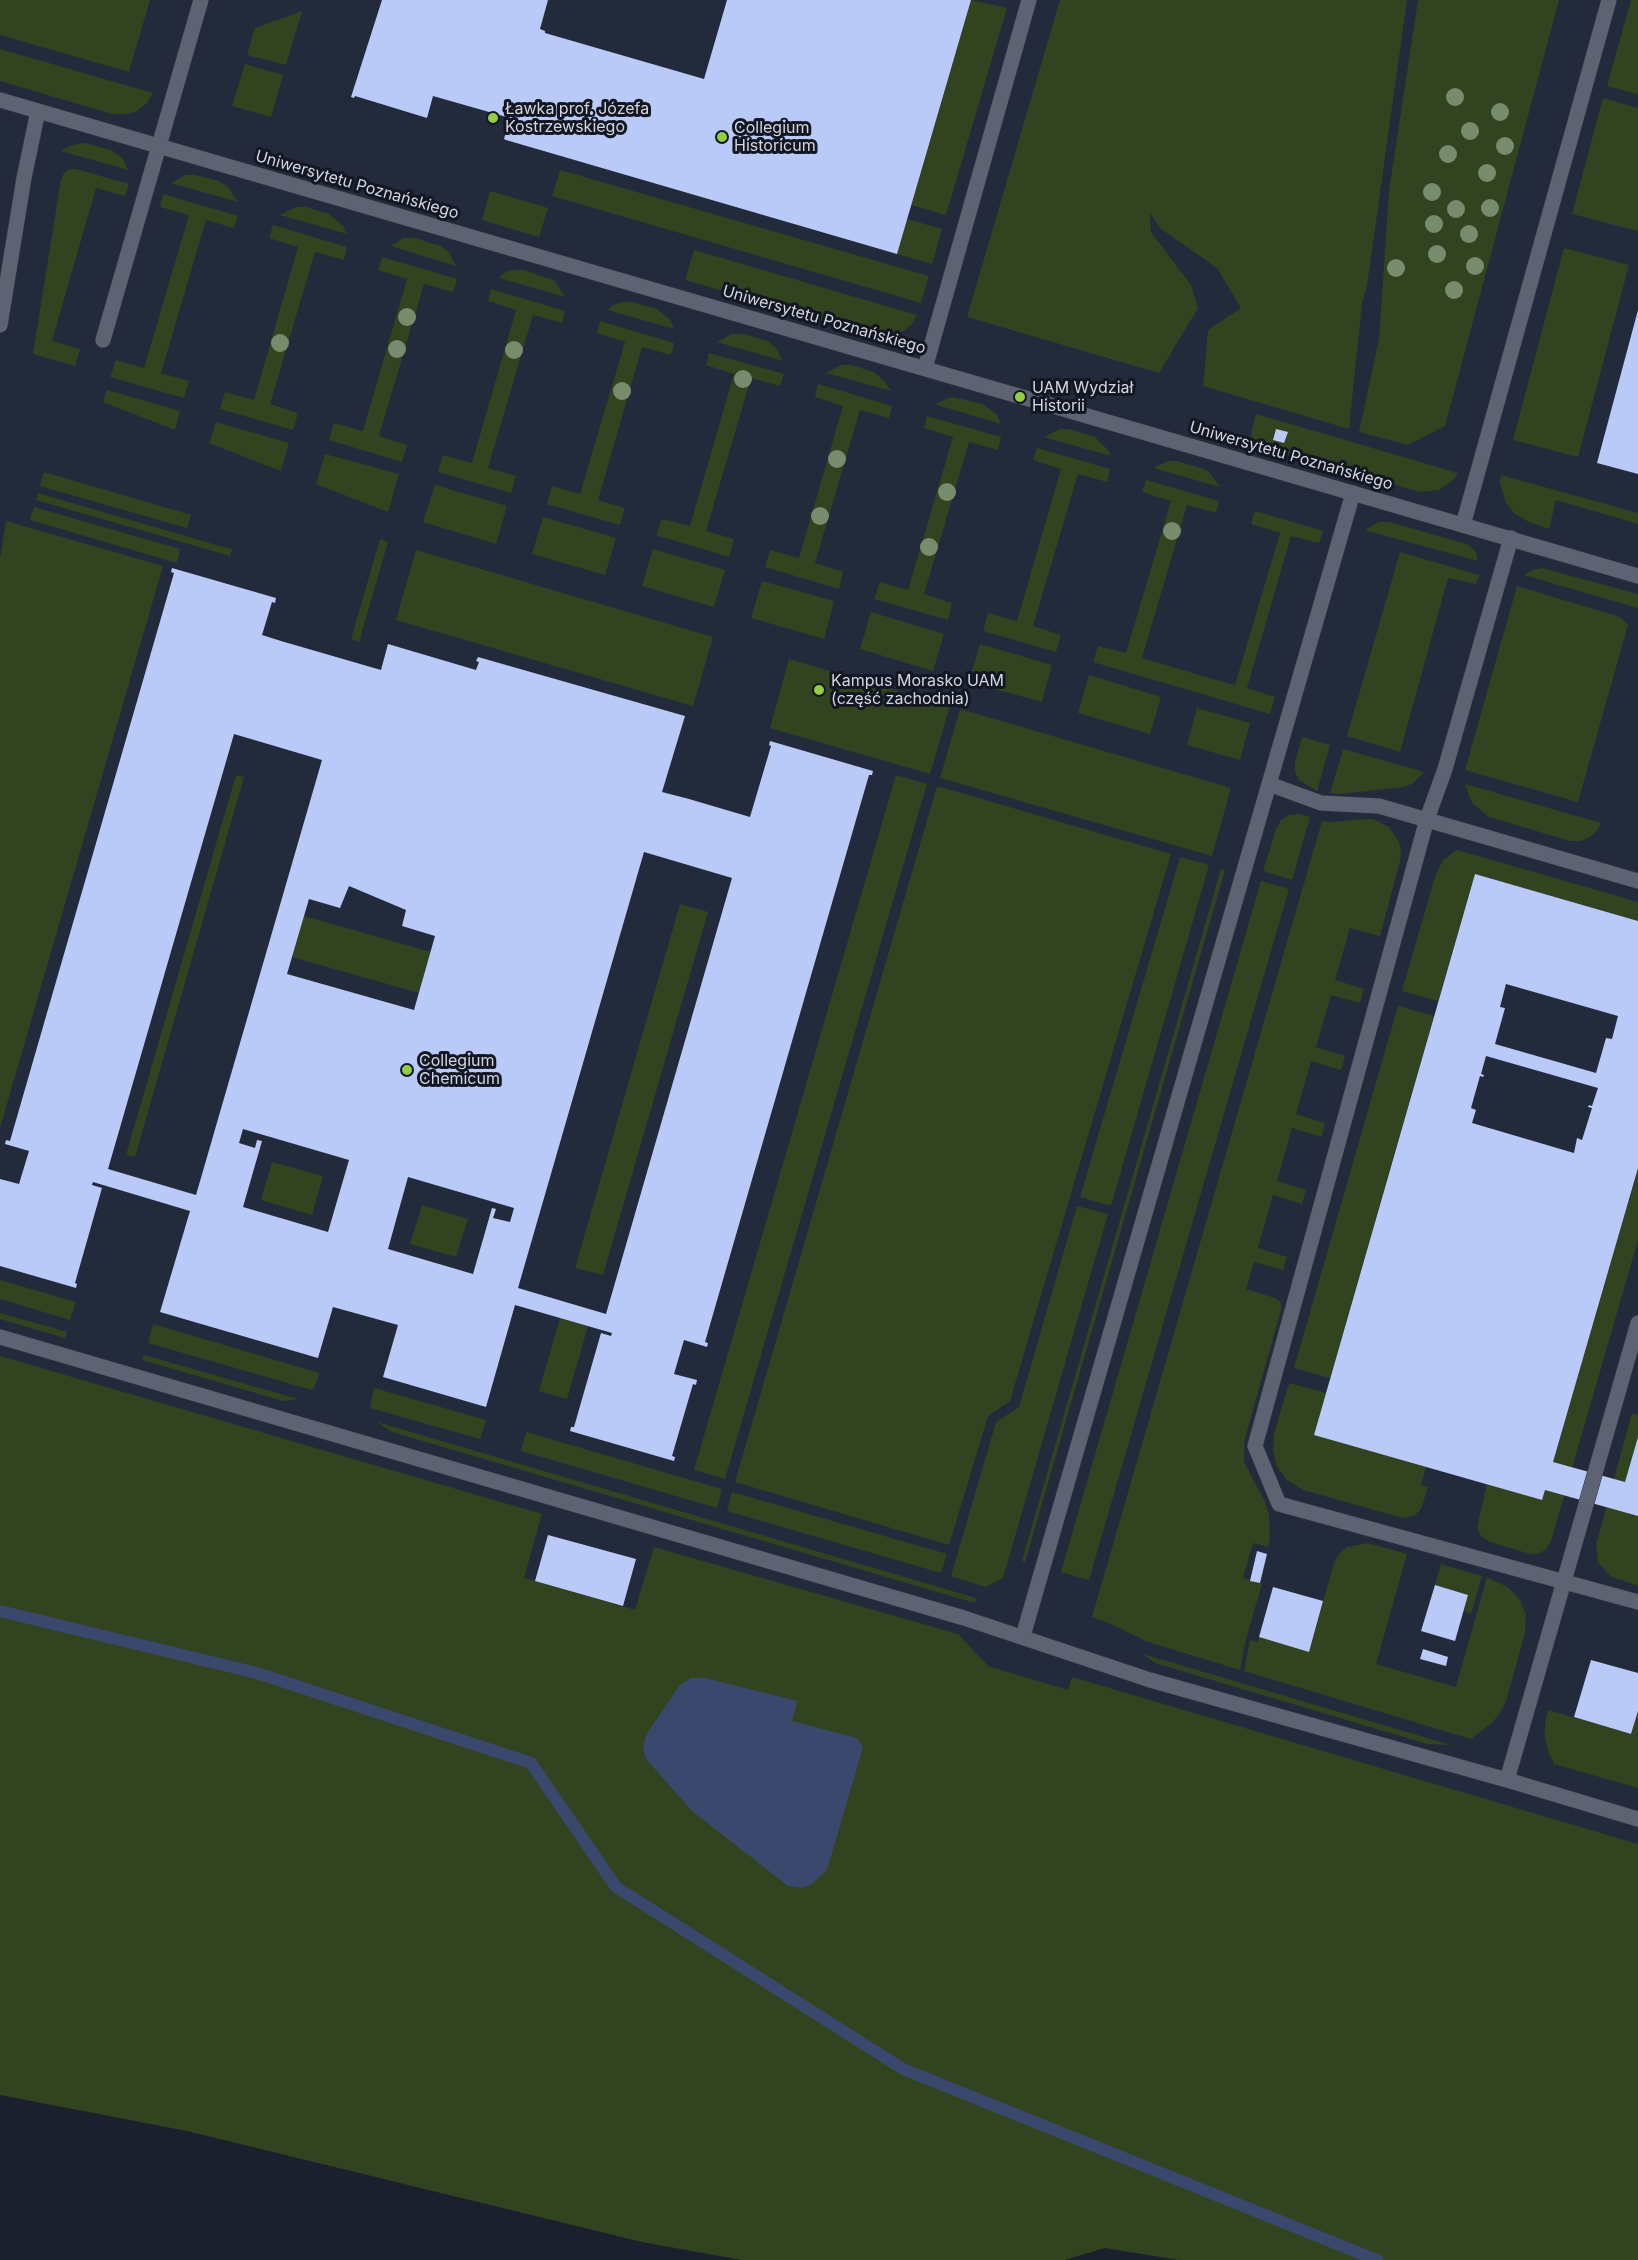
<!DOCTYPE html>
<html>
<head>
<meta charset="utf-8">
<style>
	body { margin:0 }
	canvas { display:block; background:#1c202e }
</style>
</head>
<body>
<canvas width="1638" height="2260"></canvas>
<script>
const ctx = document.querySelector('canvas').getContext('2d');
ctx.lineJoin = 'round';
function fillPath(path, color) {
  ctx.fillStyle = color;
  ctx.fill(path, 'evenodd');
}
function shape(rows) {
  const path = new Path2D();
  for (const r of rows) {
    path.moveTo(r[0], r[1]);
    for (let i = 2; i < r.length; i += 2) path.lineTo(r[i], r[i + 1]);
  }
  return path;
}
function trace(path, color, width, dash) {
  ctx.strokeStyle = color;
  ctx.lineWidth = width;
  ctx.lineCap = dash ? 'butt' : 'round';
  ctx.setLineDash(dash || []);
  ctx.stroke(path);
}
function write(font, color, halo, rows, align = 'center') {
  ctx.font = font + ' Inter,sans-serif';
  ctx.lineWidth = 6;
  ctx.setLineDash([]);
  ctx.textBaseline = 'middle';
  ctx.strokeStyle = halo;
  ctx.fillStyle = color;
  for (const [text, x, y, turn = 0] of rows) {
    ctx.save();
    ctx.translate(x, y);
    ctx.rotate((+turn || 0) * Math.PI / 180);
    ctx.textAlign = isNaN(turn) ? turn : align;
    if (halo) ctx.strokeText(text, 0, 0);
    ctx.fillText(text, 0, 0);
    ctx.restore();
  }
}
const built = shape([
	[0,0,1638,0,1638,2253,0,1380]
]);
const green = shape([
	[0,0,150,0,129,72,0,35],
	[971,0,1007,8,946,215,911,205],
	[1060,0,1407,0,1367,286,1362,304,1349,429,1203,386,1208,330,1241,308,1217,268,1161,229,1150,213,1151,232,1191,285,1198,308,1159,373,967,317],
	[1418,0,1559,0,1445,426,1408,445,1359,432,1379,339,1389,191],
	[1631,0,1638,0,1638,94,1607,86],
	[302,11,286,65,247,55,255,28],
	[0,49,153,93,147,103,137,111,126,114,113,114,95,109,0,81],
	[245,64,283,75,271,117,232,106],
	[1603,98,1638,108,1638,231,1572,214],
	[85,143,113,151,123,159,128,170,61,151,72,145],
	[69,169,76,169,129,184,125,196,96,188,52,341,80,349,75,366,33,354,61,179,64,173],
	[560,170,929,276,921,303,552,196],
	[185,175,196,175,219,181,228,187,238,202,171,183],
	[490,191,548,208,539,237,482,220],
	[163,194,238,216,234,228,206,220,161,373,189,381,184,398,110,377,116,360,144,368,189,215,160,207],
	[296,207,306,207,329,214,343,226,347,234,280,215],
	[907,219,942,229,932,264,897,254],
	[273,225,347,247,344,260,315,252,270,404,298,413,293,430,220,409,225,392,254,400,298,247,269,238],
	[404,238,415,238,440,246,448,251,456,266,390,246],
	[1564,248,1629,265,1578,457,1513,440],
	[694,250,917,315,912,324,904,331,881,337,685,280],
	[382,257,457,279,453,292,424,284,379,436,407,445,402,462,329,440,334,423,363,431,407,279,378,270],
	[513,270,524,270,555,281,565,297,499,278,504,273],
	[491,289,565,311,562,323,533,315,488,468,516,476,511,493,438,472,443,455,472,463,516,310,488,301],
	[622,302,632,302,657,309,670,320,674,329,608,310,613,305],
	[600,321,674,343,671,355,642,347,598,500,625,508,620,525,547,504,552,486,580,494,625,342,597,333],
	[732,334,743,334,768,341,775,347,783,361,717,342],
	[709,353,784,374,780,386,751,378,706,531,734,539,729,557,656,535,662,519,690,526,734,374,706,365],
	[841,365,851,365,874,372,885,382,891,391,826,373],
	[818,384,892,406,889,418,860,410,815,563,843,572,839,589,765,567,770,550,799,558,843,406,815,397],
	[107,390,180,411,175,430,103,402],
	[952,397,983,404,997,415,1001,424,934,404],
	[1256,414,1458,473,1453,480,1439,490,1420,492,1249,443],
	[927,416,1001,437,998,450,969,442,924,594,952,603,948,620,874,599,880,582,908,590,953,437,924,428],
	[216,422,289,443,281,471,209,443],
	[1060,429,1069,429,1095,437,1107,449,1111,456,1044,437],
	[1037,448,1110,469,1107,482,1078,474,1033,626,1061,635,1056,652,983,631,988,613,1017,621,1061,469,1033,460],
	[325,454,399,474,388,512,316,484],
	[1168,461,1177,461,1201,468,1208,471,1220,487,1153,468],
	[44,472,191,515,187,528,40,486],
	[1501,475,1638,513,1638,524,1556,500,1549,529,1529,522,1515,514,1506,503,1500,483],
	[1146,480,1219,501,1216,513,1187,505,1142,658,1206,677,1235,685,1280,533,1251,524,1255,511,1323,531,1319,543,1291,536,1247,688,1275,697,1270,714,1093,662,1098,646,1126,653,1171,501,1142,492],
	[435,485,507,506,496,544,423,522],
	[38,493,216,545,232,549,230,556,213,551,36,500],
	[34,507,180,549,177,563,30,520],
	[543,517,616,538,605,575,532,554],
	[6,521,163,566,0,1128,0,559],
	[1379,522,1389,522,1467,544,1476,552,1478,561,1364,530],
	[380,539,388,542,359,642,351,639],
	[653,549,725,570,714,607,642,586],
	[416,550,713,637,693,706,396,620],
	[1400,552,1479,575,1476,584,1448,578,1400,752,1347,736],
	[1542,568,1638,594,1638,608,1524,575,1532,570],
	[762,581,834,601,824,639,751,618],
	[1517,586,1620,617,1628,625,1578,802,1465,770],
	[871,612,944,634,933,671,860,649],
	[980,644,1052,665,1042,702,969,682],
	[789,659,950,706,930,774,770,728],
	[1089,675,1161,697,1150,734,1078,713],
	[1197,708,1250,723,1240,760,1187,745],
	[960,709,1231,788,1212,856,940,778],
	[1302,737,1330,745,1317,791,1299,780,1295,772,1295,762],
	[1343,749,1424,772,1412,784,1403,787,1340,794,1330,793],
	[236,775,244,777,135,1157,126,1155],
	[896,775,927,784,725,1479,694,1470],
	[1465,784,1601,823,1597,831,1590,837,1581,841,1570,841,1489,817,1472,803],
	[937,786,1171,854,1010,1401,988,1416,949,1545,735,1482],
	[1299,814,1310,817,1292,880,1263,871,1276,829,1281,820,1289,815],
	[1363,819,1373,819,1389,827,1399,842,1401,851,1400,861,1380,936,1350,928,1335,980,1364,989,1360,1003,1331,995,1316,1047,1345,1056,1341,1070,1311,1061,1296,1114,1325,1123,1322,1137,1292,1128,1277,1181,1306,1190,1302,1204,1273,1195,1258,1248,1287,1257,1283,1270,1254,1262,1246,1289,1275,1298,1281,1303,1281,1310,1244,1442,1244,1462,1265,1502,1269,1514,1270,1538,1268,1547,1253,1543,1243,1578,1262,1584,1246,1639,1240,1670,1148,1642,1109,1623,1092,1617,1322,821,1332,822],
	[1457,850,1638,902,1638,921,1475,874,1438,1001,1402,991,1435,877,1443,860],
	[1180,857,1209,865,1111,1206,1080,1197],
	[1221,869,1225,870,1025,1562,1022,1561],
	[1261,881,1289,889,1089,1580,1061,1572],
	[680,904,708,912,603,1275,575,1268],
	[304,916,431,952,419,993,292,957],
	[1398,1006,1434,1016,1330,1378,1294,1368],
	[272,1162,323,1176,312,1215,261,1200],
	[1638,1168,1638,1240,1551,1541,1546,1549,1540,1553,1530,1554,1490,1542,1481,1536,1477,1527,1487,1484,1542,1500],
	[422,1205,468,1219,456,1257,410,1244],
	[1077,1206,1108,1214,1003,1578,985,1587,951,1576,996,1422,1019,1407],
	[0,1280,76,1302,70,1320,0,1299],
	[0,1313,67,1332,65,1338,0,1319],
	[560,1318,588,1326,567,1399,539,1391],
	[153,1324,319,1373,317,1382,312,1390,148,1343],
	[144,1355,298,1399,283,1401,142,1360],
	[0,1356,542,1514,524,1578,535,1581,635,1610,654,1547,958,1634,988,1666,1068,1690,1072,1677,1638,1844,1638,2260,1179,2260,1105,2248,1064,2260,742,2260,642,2242,187,2131,0,2095],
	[1289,1383,1326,1393,1314,1435,1426,1467,1421,1485,1428,1487,1421,1509,1415,1515,1407,1518,1399,1517,1303,1490,1287,1480,1276,1465,1273,1449,1274,1434],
	[374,1388,486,1420,480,1439,370,1408],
	[1632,1413,1638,1415,1638,1437,1625,1482,1638,1486,1638,1586,1610,1576,1598,1562,1596,1545],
	[377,1422,976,1598,975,1602,968,1601,392,1432],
	[526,1432,722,1489,717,1508,521,1451],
	[732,1492,947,1554,941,1573,727,1511],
	[1368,1543,1407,1554,1376,1664,1456,1687,1487,1577,1509,1588,1520,1600,1526,1615,1525,1633,1507,1698,1501,1711,1493,1722,1471,1739,1244,1671,1250,1640,1258,1642,1259,1637,1309,1652,1334,1563,1339,1554,1347,1547],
	[1441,1564,1482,1576,1471,1614,1464,1611,1468,1595,1435,1585],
	[1143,1654,1451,1745,1427,1744,1155,1663],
	[1548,1710,1631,1734,1638,1711,1638,1788,1554,1764,1548,1751,1545,1738,1545,1724]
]);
const water = shape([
	[691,1678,705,1678,797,1701,792,1721,857,1738,863,1747,827,1870,812,1884,802,1888,788,1886,692,1811,646,1759,643,1748,646,1735,679,1686]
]);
const stream = shape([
	[0,1611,257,1673,531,1763,616,1887,903,2069,1377,2260]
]);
const building = shape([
	[382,0,548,0,540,29,545,31,545,33,704,79,727,0,971,0,897,254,506,140,504,139,510,118,433,96,427,118,355,96,354,98,351,97],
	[1638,310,1638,474,1597,463],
	[1276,429,1288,432,1284,443,1273,440],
	[172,568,276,598,275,603,272,602,262,635,281,641,381,670,388,644,476,670,479,662,476,661,478,657,685,716,662,792,689,799,750,817,771,746,769,745,770,741,873,771,872,775,869,775,705,1342,708,1343,707,1347,684,1340,674,1374,697,1380,696,1385,693,1384,672,1456,675,1457,674,1461,570,1431,571,1427,574,1427,601,1333,611,1336,612,1333,515,1305,486,1407,383,1377,398,1325,333,1307,318,1358,160,1312,190,1211,93,1182,92,1185,102,1188,75,1283,77,1284,76,1288,0,1266,0,1179,19,1184,29,1151,5,1144,6,1140,10,1141,174,573,171,572],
	[234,734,322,760,196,1195,108,1169],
	[644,852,732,878,606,1314,518,1288],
	[349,886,406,910,402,926,435,936,414,1010,287,974,309,899,340,908],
	[243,1129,349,1160,328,1232,243,1207,262,1141,257,1140,255,1148,239,1143],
	[408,1177,514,1208,510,1222,493,1218,496,1209,492,1208,473,1274,388,1249],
	[1475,874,1638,921,1638,1168,1553,1462,1625,1482,1638,1437,1638,1516,1545,1490,1542,1500,1314,1435],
	[1506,984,1618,1016,1612,1039,1606,1038,1596,1073,1495,1044,1505,1008,1500,1007],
	[1486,1056,1598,1088,1592,1106,1589,1105,1588,1107,1592,1108,1582,1140,1577,1138,1574,1153,1472,1123,1476,1110,1471,1108,1480,1076,1483,1077,1484,1075,1481,1074],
	[548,1535,636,1559,623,1606,535,1581],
	[1257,1551,1267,1554,1260,1583,1250,1581],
	[1435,1585,1468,1595,1455,1641,1421,1631],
	[1273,1587,1323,1601,1309,1652,1259,1637],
	[1423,1649,1448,1657,1446,1666,1420,1659],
	[1591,1660,1638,1673,1638,1711,1631,1734,1574,1717]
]);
const service = shape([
	[0,325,24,178,38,111],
	[103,340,201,0],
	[925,368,1029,0],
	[1463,525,1609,0],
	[1511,538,1445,769,1427,819,1255,1446,1279,1504,1638,1602],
	[1269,784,1321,803,1379,806,1638,881],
	[0,1337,964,1618,1150,1680,1507,1780,1638,1819],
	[1023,1636,1353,493],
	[1507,1780,1638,1323]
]);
const minor = shape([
	[0,100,1638,576]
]);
const trees = [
	[1455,97],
	[1500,112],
	[1470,131],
	[1505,146],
	[1448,154],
	[1487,173],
	[1432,192],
	[1490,208],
	[1456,209],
	[1434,224],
	[1469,234],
	[1437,254],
	[1475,266],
	[1396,268],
	[1454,290],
	[407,317],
	[280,343],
	[397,349],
	[514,350],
	[743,379],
	[622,391],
	[837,459],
	[947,492],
	[820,516],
	[1172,531],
	[929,547]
];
const markers = [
	[493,118,6,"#91cd40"],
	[722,137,6,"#91cd40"],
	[1020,397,6,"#91cd40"],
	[819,690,6,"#91cd40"],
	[407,1070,6,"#91cd40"]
];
const poiNames = [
	["Ławka prof. Józefa",505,109],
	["Kostrzewskiego",505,127],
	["Collegium",734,128],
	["Historicum",734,146],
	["UAM Wydział",1032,388],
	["Historii",1032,406],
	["Kampus Morasko UAM",831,681],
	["(część zachodnia)",831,699],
	["Collegium",419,1061],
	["Chemicum",419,1079]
];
const streetNames = [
	["Uniwersytetu Poznańskiego",357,185,16],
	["Uniwersytetu Poznańskiego",824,320,16],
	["Uniwersytetu Poznańskiego",1291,456,16]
];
fillPath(built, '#232a3b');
fillPath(green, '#32431f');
fillPath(water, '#3b486e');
trace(stream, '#3b486e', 12);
fillPath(building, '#bacaf8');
trace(service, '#383b46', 16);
trace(minor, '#383b46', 16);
trace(service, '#5d6372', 15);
trace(minor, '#5d6372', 15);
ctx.fillStyle = '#778c6d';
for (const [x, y] of trees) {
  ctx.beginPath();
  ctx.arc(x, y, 9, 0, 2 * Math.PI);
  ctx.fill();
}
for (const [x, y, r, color] of markers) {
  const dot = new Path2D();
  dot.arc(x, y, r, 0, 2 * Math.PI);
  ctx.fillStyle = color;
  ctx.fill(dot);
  trace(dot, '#131724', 2);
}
write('16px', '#d3d6df', '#131724', poiNames, 'left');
write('16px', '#d3d6df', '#131724', streetNames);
</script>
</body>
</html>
